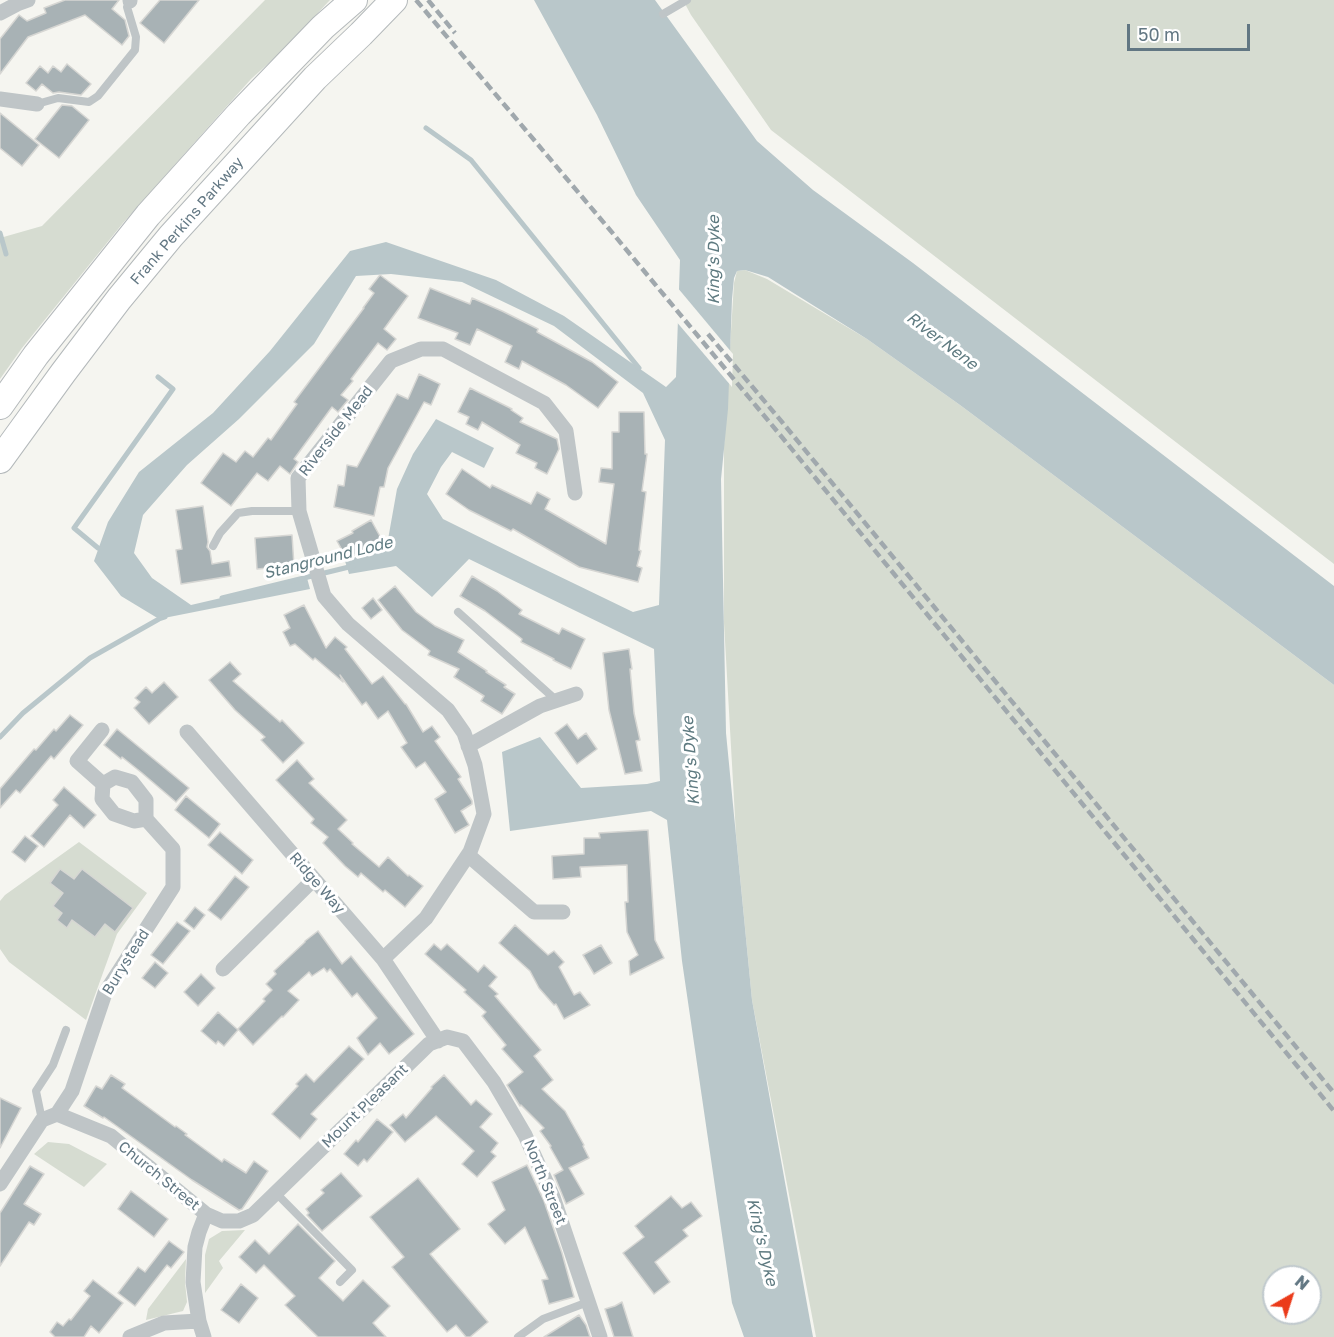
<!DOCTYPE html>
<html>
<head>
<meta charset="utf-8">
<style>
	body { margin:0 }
	#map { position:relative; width:1334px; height:1337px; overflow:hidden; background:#f5f5f0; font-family:"Golos Text",sans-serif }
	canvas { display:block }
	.north { position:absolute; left:1262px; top:1265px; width:60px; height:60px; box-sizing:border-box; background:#fff; border:2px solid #c0c9cd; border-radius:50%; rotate:39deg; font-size:16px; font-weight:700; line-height:24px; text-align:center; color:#627783 }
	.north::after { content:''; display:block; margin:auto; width:21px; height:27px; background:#eb3b1a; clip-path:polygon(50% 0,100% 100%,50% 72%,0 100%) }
	.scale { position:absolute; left:1127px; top:24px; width:123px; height:27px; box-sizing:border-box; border:3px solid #627783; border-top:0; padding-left:8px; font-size:18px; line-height:21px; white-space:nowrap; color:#627783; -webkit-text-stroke:4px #fff; paint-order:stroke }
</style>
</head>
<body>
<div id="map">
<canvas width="1334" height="1337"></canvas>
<div class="north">N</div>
<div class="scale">50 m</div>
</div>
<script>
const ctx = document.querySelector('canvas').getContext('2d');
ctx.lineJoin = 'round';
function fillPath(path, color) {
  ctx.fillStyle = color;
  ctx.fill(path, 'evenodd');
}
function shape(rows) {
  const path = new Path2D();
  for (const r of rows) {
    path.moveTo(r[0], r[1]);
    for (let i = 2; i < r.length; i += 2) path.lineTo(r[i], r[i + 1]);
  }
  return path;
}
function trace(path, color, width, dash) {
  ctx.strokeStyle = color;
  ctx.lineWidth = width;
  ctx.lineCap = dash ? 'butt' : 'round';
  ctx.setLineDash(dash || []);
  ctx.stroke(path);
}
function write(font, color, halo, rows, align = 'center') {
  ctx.font = font + ' "Golos Text",sans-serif';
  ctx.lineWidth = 6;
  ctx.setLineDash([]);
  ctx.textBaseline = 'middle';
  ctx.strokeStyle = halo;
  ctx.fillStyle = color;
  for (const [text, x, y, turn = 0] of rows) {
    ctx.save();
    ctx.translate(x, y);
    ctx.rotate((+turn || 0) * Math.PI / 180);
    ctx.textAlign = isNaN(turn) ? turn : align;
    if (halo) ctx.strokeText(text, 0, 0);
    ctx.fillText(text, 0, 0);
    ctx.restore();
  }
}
const green = shape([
	[265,0,330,0,280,53,251,79,123,223,22,348,0,379,0,238,42,226],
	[683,0,1334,0,1334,564,771,130,691,15],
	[745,270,767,279,867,339,960,405,1334,685,1334,1337,816,1337,752,1000,736,835,724,623,724,445,734,283,737,271],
	[1274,1277,1310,1277,1310,1313,1274,1313],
	[79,842,147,893,117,934,86,1020,9,962,0,949,0,901,5,895],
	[48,1142,69,1144,107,1164,84,1187,34,1154],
	[245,1230,219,1261,223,1268,205,1293,205,1255,209,1239,222,1231],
	[186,1259,185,1282,187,1302,183,1311,146,1320,148,1309]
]);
const water = shape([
	[534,0,655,0,757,141,813,190,913,263,1334,586,1334,685,960,405,867,339,768,277,745,270,737,271,734,278,732,299,728,409,721,479,726,733,752,1000,813,1337,744,1337,732,1303,682,961,667,820,651,811,510,831,502,752,540,737,581,788,647,784,660,781,654,649,469,559,432,597,396,566,349,574,345,561,387,545,397,489,413,454,436,419,494,448,484,468,452,452,441,467,427,494,443,519,542,568,633,612,659,605,665,440,643,393,554,326,462,282,391,274,356,276,314,344,239,419,187,465,143,515,134,553,152,578,191,605,307,578,310,589,159,619,121,596,94,561,108,522,139,472,213,413,270,351,350,251,386,242,496,280,564,316,666,387,676,377,680,260,636,195,597,115]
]);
const pier = shape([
	[677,287,733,354,732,387,675,320]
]);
const stream = shape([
	[426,128,471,160,639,368],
	[0,233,6,254],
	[98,548,74,528,173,389,158,377],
	[222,598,353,566],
	[0,737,23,713,90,658,159,619,165,617]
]);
const building = shape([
	[65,0,119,0,112,9,125,20,129,36,122,45,85,15,28,37,0,74,0,39,19,15,27,21,46,13,44,8,65,0],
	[160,0,199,0,164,43,140,23,160,0],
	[67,64,91,84,81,95,59,92,53,93,42,84,36,91,26,83,40,66,48,73,53,66,61,72,67,64],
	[62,105,72,106,89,120,59,158,35,139,62,105],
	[0,113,39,145,22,166,0,148,0,113],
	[380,275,408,296,384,329,396,339,387,350,378,343,351,379,353,381,341,395,348,400,338,412,332,407,294,459,298,462,290,474,280,466,268,481,257,473,231,506,201,483,223,453,236,462,245,451,253,457,268,438,271,440,297,404,294,402,364,308,363,308,374,293,369,289,380,275],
	[430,288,470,304,472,298,502,311,538,329,537,332,592,362,618,382,598,408,566,385,522,361,519,369,505,362,512,346,477,329,470,345,455,339,458,333,418,318,430,288],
	[419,374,440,384,431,405,424,402,388,468,384,487,380,487,374,516,334,507,338,485,344,486,347,465,357,467,397,394,408,399,419,374],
	[470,388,512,409,511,410,523,418,520,422,557,439,559,449,547,474,535,468,537,463,516,453,520,445,482,422,478,430,466,424,469,417,458,412,470,388],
	[619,412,644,412,645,454,647,454,642,491,646,492,639,550,641,551,637,566,642,568,638,582,579,567,513,529,511,531,469,510,446,494,462,469,490,488,492,485,531,504,537,492,550,499,545,509,606,544,614,484,599,482,601,468,612,469,612,432,619,432,619,412],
	[203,506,208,542,207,547,210,551,212,564,229,561,231,576,181,584,176,550,182,549,176,510,203,506],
	[371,520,382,540,347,559,337,541,353,533,352,531,371,520],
	[292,535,294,566,257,569,255,538,292,535],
	[472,576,497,591,522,610,519,614,559,634,562,628,585,639,571,669,553,660,554,659,521,642,522,639,485,611,460,596,472,576],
	[395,586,416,612,435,626,464,640,458,652,487,671,486,672,506,685,504,687,515,694,502,714,481,701,484,696,454,677,459,669,428,655,430,651,402,630,378,600,395,586],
	[373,598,382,610,371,619,362,608,373,598],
	[304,605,326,648,335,637,347,647,345,649,372,684,383,676,405,704,406,704,423,732,432,726,440,737,435,741,461,777,458,779,472,801,472,804,461,811,469,825,455,833,435,799,446,792,425,762,416,768,401,747,407,743,388,711,378,719,366,702,362,705,340,675,343,682,315,658,313,660,295,644,290,646,283,632,290,628,284,615,304,605],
	[629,649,632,669,630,669,634,713,640,740,636,741,642,771,625,774,609,710,603,653,629,649],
	[230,662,241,674,233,681,280,722,282,720,304,743,283,763,261,740,265,737,235,710,209,680,230,662],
	[164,682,178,697,149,724,134,708,140,702,135,698,146,687,152,693,164,682],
	[70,715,83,725,54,759,51,756,20,793,16,790,0,808,0,789,34,749,36,750,54,729,56,731,70,715],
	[567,724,578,739,586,733,597,749,577,764,555,733,567,724],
	[117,729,189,788,176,802,142,773,122,757,121,759,104,745,117,729],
	[297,760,314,779,309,783,347,820,338,829,353,843,352,844,379,867,388,857,408,876,409,875,423,886,405,907,385,890,383,892,361,873,358,877,345,866,323,843,328,837,311,823,314,819,276,780,297,760],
	[64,787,96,815,84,828,70,815,44,847,31,836,58,805,53,800,64,787],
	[186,796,220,824,209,838,175,810,186,796],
	[648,830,655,940,664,958,630,975,629,961,638,955,627,932,625,902,628,902,627,865,580,867,581,877,553,879,552,856,584,854,584,838,600,838,599,833,648,830],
	[220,832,253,860,242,874,208,845,220,832],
	[25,836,38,846,25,862,12,852,25,836],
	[60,869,74,879,82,869,133,908,115,932,105,924,95,937,72,920,67,928,57,920,62,913,53,906,63,893,50,883,60,869],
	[235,876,249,887,221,920,208,910,235,876],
	[195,907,205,915,194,929,184,921,195,907],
	[177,922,190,931,163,964,151,955,177,922],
	[515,925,548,955,554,951,564,962,559,967,574,995,580,992,590,1005,564,1019,556,1004,554,1005,539,988,530,971,499,943,515,925],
	[318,931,342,964,351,956,414,1034,389,1054,380,1043,368,1055,357,1038,377,1018,357,993,352,997,330,969,327,972,324,968,312,976,309,972,288,991,299,1000,283,1017,282,1016,253,1045,238,1029,265,1001,263,999,272,990,266,984,276,974,274,971,305,942,305,941,318,931],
	[434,944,441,950,447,944,478,972,484,965,497,977,489,986,498,994,495,996,541,1050,534,1056,553,1080,542,1089,565,1111,584,1145,583,1146,589,1158,569,1168,584,1194,566,1204,554,1175,563,1170,550,1147,551,1146,540,1131,544,1128,521,1105,520,1106,507,1085,523,1072,502,1049,506,1045,482,1016,486,1012,464,992,466,990,425,954,434,944],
	[601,945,612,963,594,974,583,955,601,945],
	[155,962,168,973,155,988,142,978,155,962],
	[201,974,215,988,198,1006,184,992,201,974],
	[218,1012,238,1030,224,1046,218,1041,216,1044,201,1031,218,1012],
	[349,1046,364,1059,311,1114,317,1119,300,1139,272,1114,298,1086,296,1084,306,1074,314,1082,349,1046],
	[111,1075,125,1084,122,1088,175,1127,176,1126,187,1134,185,1135,222,1162,224,1159,246,1173,254,1161,268,1171,242,1209,239,1210,192,1180,104,1117,103,1118,84,1106,96,1086,102,1089,111,1075],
	[444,1075,471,1105,476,1100,492,1114,480,1127,498,1143,491,1152,496,1156,477,1177,462,1164,474,1151,436,1116,405,1142,390,1125,403,1114,406,1118,432,1088,431,1087,444,1075],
	[0,1098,21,1108,0,1148,0,1098],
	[377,1119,393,1132,367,1162,364,1159,358,1166,344,1154,356,1140,358,1142,377,1119],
	[527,1165,544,1201,562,1253,574,1297,549,1304,542,1280,548,1279,525,1227,505,1244,488,1224,505,1210,492,1182,527,1165],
	[30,1166,44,1174,24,1204,41,1214,34,1225,29,1222,0,1266,0,1213,30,1166],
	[341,1173,362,1196,322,1231,307,1215,309,1213,306,1209,324,1193,321,1190,341,1173],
	[418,1178,460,1229,430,1254,488,1322,470,1337,466,1337,456,1325,447,1332,392,1267,404,1257,370,1217,418,1178],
	[131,1191,168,1219,154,1237,118,1209,131,1191],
	[671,1196,682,1208,691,1202,702,1216,683,1230,688,1236,655,1262,670,1282,654,1294,623,1253,644,1237,635,1226,671,1196],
	[298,1224,335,1261,319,1278,343,1301,363,1280,390,1306,373,1323,386,1337,318,1337,285,1305,295,1296,264,1265,256,1273,239,1257,255,1240,269,1254,298,1224],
	[169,1241,184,1252,171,1268,167,1265,135,1306,118,1293,138,1267,145,1272,169,1241],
	[93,1280,123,1303,99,1333,91,1326,84,1337,55,1337,50,1332,57,1322,63,1326,69,1319,71,1320,90,1296,84,1291,93,1280],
	[241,1284,258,1298,239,1323,221,1310,241,1284],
	[622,1302,633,1337,614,1337,605,1309,615,1306,622,1302],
	[579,1315,586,1325,590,1337,544,1337,579,1315]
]);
const service = shape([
	[663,14,687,0],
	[37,104,58,98,89,102,98,96,135,50,136,37,127,7,130,1],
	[213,546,220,533,238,513,252,511,299,511],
	[458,612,556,700],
	[42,1120,36,1091,53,1065,66,1030],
	[276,1193,352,1270,340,1282],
	[518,1337,543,1319,588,1302]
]);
const minor = shape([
	[130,1,130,0],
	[0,13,17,4,28,0],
	[0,99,37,104],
	[102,730,77,761,103,784],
	[187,732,383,959,438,1041],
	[468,746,540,706,576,694],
	[468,855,534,912,563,912],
	[383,959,426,918,470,852,484,814,475,765,464,733,448,710,348,624,324,596,299,511,298,478,391,361,421,349,443,349,544,403,566,431,575,493],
	[223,969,314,879],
	[57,1114,72,1091,105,993,173,887,173,849,146,819,146,800,132,782,115,777,103,784,102,799,114,814,134,821,146,819],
	[0,1184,42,1120,57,1114,111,1136,206,1214,222,1221,239,1221,253,1215,429,1044,447,1037,463,1041,494,1082,525,1135,553,1197,600,1337],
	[130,1337,164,1323,199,1321],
	[204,1337,199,1321,193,1282,195,1247,199,1232,206,1214]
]);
const trunk = shape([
	[0,406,36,355,148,215,239,114,323,27,354,0],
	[0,460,63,373,119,299,171,236,315,78,361,34,394,0]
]);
const rail = shape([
	[416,0,610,230,781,436,1334,1111],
	[428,0,455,33],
	[708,334,782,422,1334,1093]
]);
const streetNames = [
	["Frank Perkins Parkway",187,221,-49],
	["Riverside Mead",336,431,-52],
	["Ridge Way",317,883,49],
	["Burystead",126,962,-58],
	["Mount Pleasant",365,1106,-44],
	["Church Street",159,1176,39],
	["North Street",545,1182,68]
];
const waterNames = [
	["King's Dyke",714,260,-90],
	["River Nene",942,341,37],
	["Stanground Lode",328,558,-14],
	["King's Dyke",691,761,-94],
	["King's Dyke",762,1242,77]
];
fillPath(green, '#d6dcd1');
fillPath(water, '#b9c7ca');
fillPath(pier, '#f5f5f0');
trace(stream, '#b9c7ca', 5);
fillPath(building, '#a8b2b5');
trace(building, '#d6d6d3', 1.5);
trace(trunk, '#b4b9bb', 28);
trace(service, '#bfc5c7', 8);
trace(minor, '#bfc5c7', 15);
trace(trunk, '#fff', 26);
trace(rail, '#a0a8ad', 4.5, [9, 4.5]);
write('15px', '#627783', '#fff', streetNames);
write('italic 16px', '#5e7a80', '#fff', waterNames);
</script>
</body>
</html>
